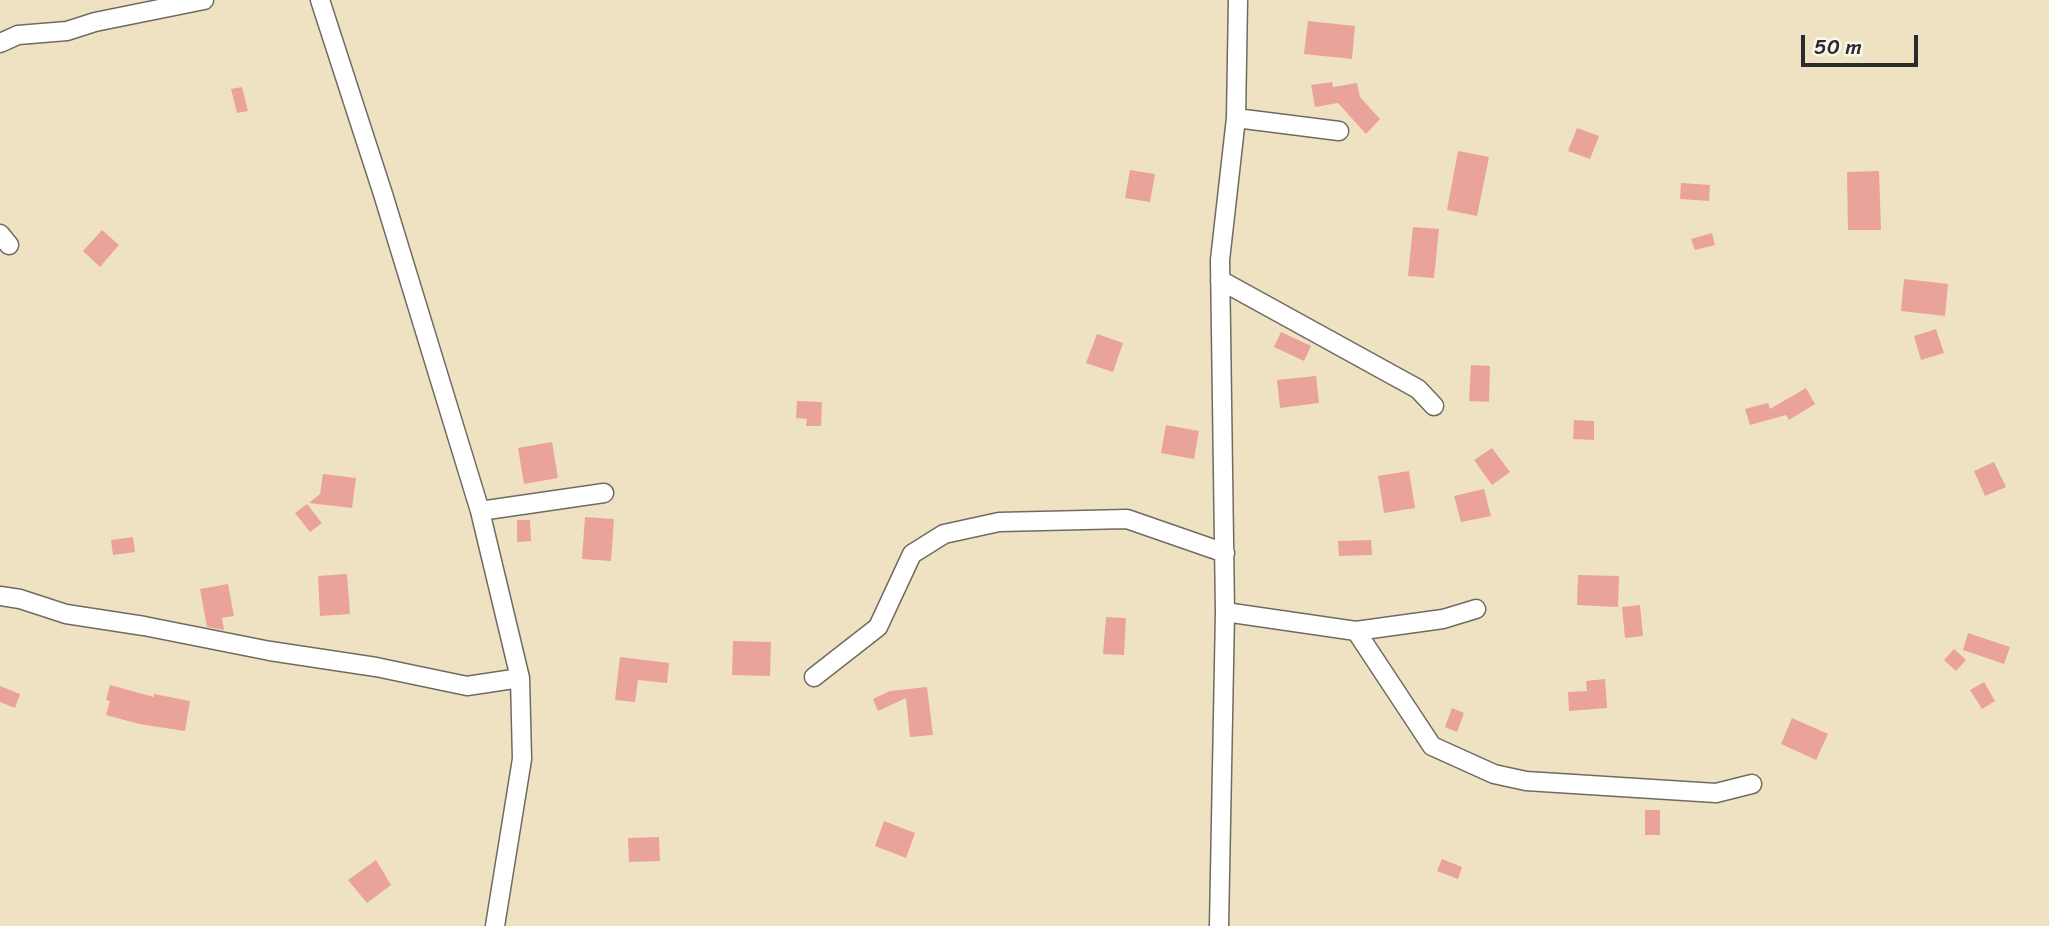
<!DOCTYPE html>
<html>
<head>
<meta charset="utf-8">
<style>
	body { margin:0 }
	#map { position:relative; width:2049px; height:926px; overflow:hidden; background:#efe2c3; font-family:Sriracha,sans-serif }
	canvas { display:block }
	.scale { position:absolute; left:1801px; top:35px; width:117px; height:32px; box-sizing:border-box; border:4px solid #2b2b2b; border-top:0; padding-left:9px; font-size:21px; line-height:24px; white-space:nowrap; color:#2b2b2b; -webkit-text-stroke:5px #fbf7ec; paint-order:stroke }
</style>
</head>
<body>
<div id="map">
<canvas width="2049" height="926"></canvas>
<div class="scale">50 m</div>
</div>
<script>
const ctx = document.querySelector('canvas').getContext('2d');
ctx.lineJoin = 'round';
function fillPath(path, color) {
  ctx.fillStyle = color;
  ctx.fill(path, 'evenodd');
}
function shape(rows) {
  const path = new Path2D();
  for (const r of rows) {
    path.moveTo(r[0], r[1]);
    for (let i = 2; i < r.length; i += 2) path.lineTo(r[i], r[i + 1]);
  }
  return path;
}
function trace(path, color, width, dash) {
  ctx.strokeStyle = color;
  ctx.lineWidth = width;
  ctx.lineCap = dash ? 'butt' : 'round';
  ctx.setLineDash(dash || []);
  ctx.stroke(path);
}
const building = shape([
	[1308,21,1355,26,1352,59,1304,54],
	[1332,82,1333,87,1357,83,1360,97,1380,119,1366,134,1338,103,1315,107,1311,85],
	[242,87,248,111,237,113,231,89],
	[1577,128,1599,136,1590,159,1568,151],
	[1458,151,1489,157,1477,216,1447,210],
	[1130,170,1155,174,1150,202,1125,198],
	[1879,171,1881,230,1848,230,1847,172],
	[1681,183,1710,185,1709,201,1680,199],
	[1413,227,1439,229,1434,278,1408,276],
	[102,230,119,245,100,267,83,251],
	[1712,233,1715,245,1695,250,1691,239],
	[1904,279,1948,284,1945,316,1901,311],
	[1936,329,1944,353,1921,360,1914,336],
	[1281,332,1311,346,1304,361,1274,347],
	[1097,334,1123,343,1113,372,1086,363],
	[1471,365,1490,366,1489,402,1469,401],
	[1316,376,1319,403,1280,408,1277,380],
	[1806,388,1815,404,1789,420,1786,415,1750,425,1745,409,1768,403,1770,409],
	[797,401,822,402,821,426,806,426,807,419,796,418],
	[1574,420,1594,421,1594,440,1573,439],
	[1166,425,1199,431,1194,459,1161,453],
	[552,442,558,478,524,484,518,448],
	[1492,448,1510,472,1492,485,1474,460],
	[1994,462,2006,487,1985,496,1974,471],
	[1409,471,1415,508,1384,513,1378,476],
	[323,474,356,478,352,508,309,503,320,494],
	[1484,489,1491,516,1461,522,1454,496],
	[307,504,322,523,310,532,295,513],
	[585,517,614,519,611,561,582,559],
	[517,520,530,520,531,541,517,542],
	[133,537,135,552,113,555,111,540],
	[1371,540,1372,555,1339,556,1338,541],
	[347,574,350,614,320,616,318,576],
	[1578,575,1619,576,1618,607,1577,605],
	[228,584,234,616,222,618,224,630,207,627,200,589],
	[1640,605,1643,636,1625,638,1622,607],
	[1106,617,1126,618,1124,655,1103,654],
	[1968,633,2010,647,2004,664,1963,650],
	[733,641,771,642,770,676,732,675],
	[1954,649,1966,660,1956,671,1944,660],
	[620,657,669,663,667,683,638,680,635,702,615,700],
	[1605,679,1607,708,1569,711,1568,692,1587,691,1586,681],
	[1984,682,1995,701,1982,709,1970,690],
	[110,685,154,697,154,694,190,701,185,731,139,724,106,715,110,701,106,700],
	[0,686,20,694,15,708,0,702],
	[927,687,933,735,910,737,906,698,878,711,873,699,890,691],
	[1452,708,1464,713,1457,732,1445,727],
	[1792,718,1828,734,1816,760,1781,744],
	[1645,810,1660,810,1660,835,1645,835],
	[884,821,915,833,906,858,875,846],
	[659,837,660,861,629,862,628,838],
	[1442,859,1462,867,1458,879,1437,871],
	[376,860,391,885,367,903,348,880]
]);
const minor = shape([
	[320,0,383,194,480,511,520,678,522,759,495,926],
	[0,43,18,35,67,31,95,22,204,0],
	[1236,118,1339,131],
	[0,234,9,245],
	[1220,280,1418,389,1434,406],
	[480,511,604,493],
	[0,596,20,599,66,614,144,626,270,651,376,667,467,686,520,678],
	[1225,612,1356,631,1443,619,1476,609],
	[1356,631,1432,746,1494,774,1526,781,1716,793,1752,784],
	[814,677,878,627,912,554,944,534,999,522,1127,519,1225,553],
	[1219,926,1225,612,1220,260,1236,118,1238,0]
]);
fillPath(building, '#eaa39a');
trace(minor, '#706b60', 21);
trace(minor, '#fff', 18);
</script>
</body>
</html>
